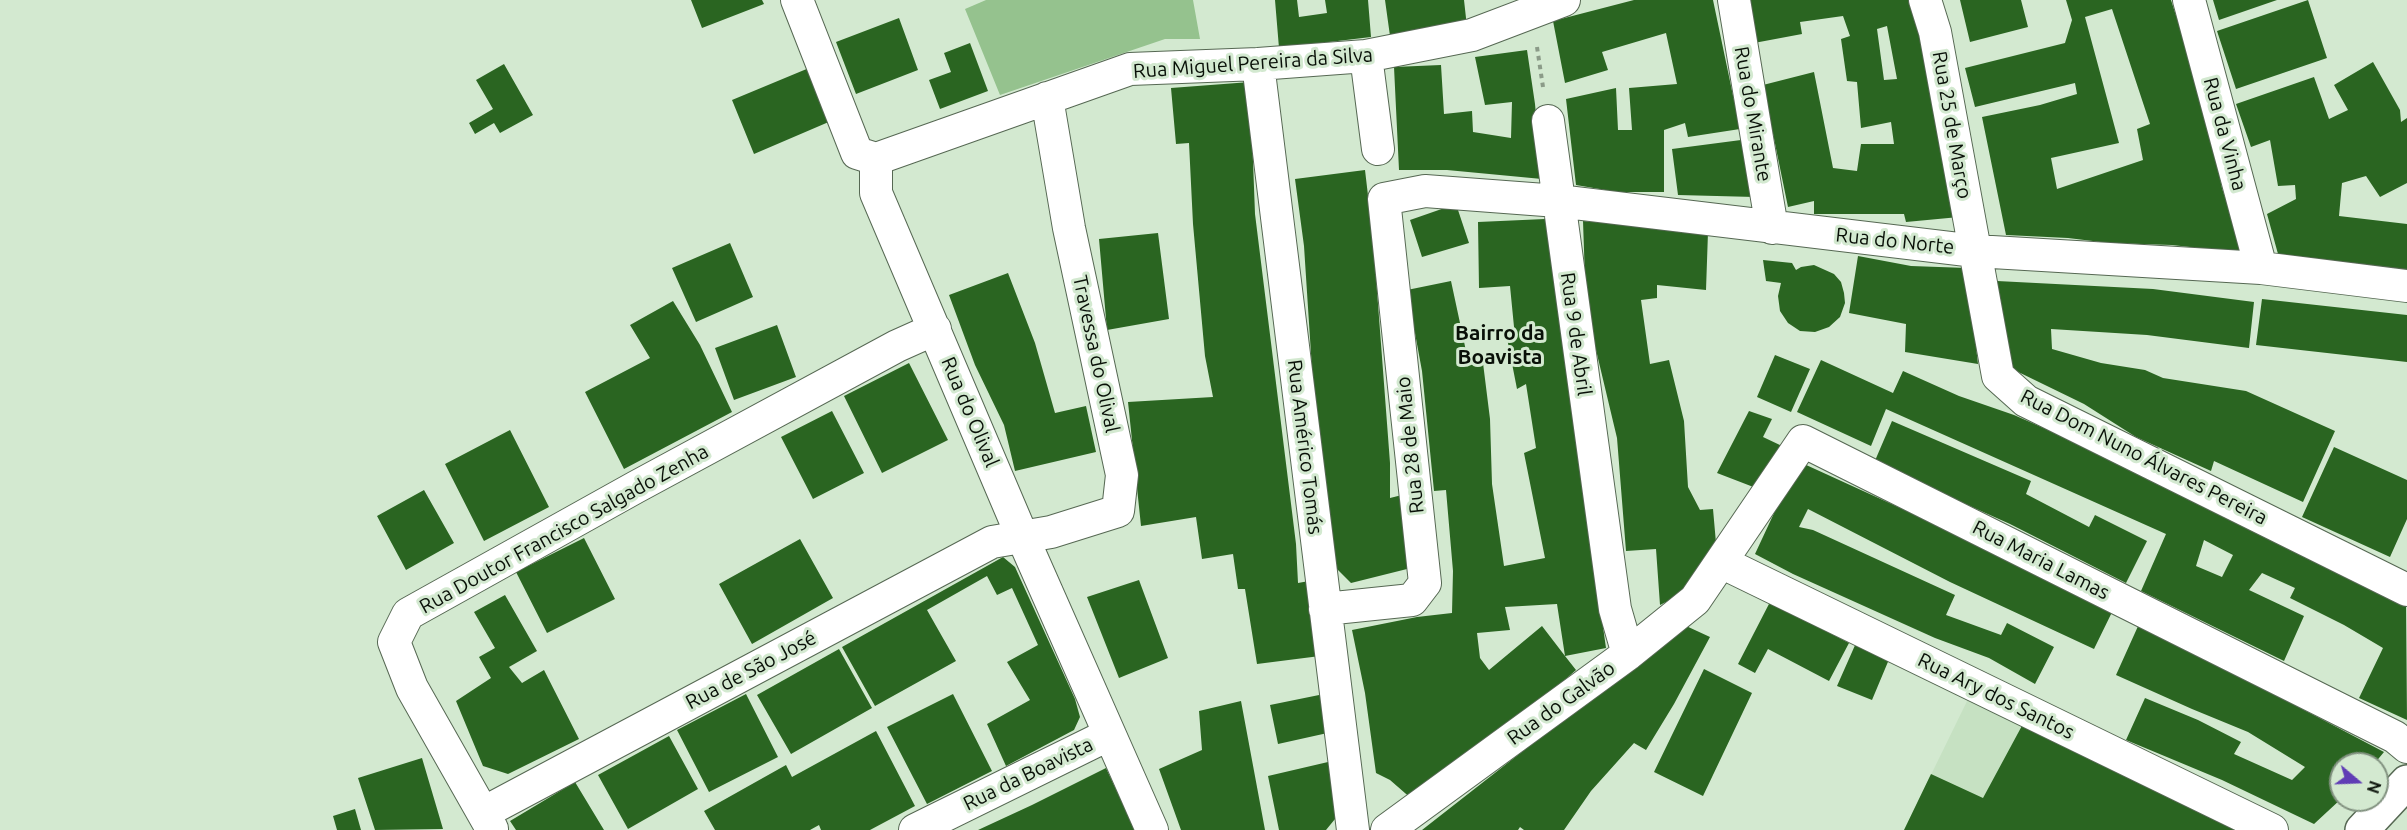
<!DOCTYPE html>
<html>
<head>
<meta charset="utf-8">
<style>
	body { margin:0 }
	#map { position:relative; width:2407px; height:830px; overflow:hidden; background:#d3e9d0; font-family:Ubuntu,sans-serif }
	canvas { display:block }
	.north { position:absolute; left:2329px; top:752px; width:60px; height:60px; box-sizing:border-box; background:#d3e9d0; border:2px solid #829280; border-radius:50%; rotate:109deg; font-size:16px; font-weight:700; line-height:24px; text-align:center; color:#091008 }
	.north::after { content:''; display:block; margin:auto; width:21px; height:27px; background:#603db5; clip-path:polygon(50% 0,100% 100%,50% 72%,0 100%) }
</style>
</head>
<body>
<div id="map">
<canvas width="2407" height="830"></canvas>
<div class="north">N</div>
</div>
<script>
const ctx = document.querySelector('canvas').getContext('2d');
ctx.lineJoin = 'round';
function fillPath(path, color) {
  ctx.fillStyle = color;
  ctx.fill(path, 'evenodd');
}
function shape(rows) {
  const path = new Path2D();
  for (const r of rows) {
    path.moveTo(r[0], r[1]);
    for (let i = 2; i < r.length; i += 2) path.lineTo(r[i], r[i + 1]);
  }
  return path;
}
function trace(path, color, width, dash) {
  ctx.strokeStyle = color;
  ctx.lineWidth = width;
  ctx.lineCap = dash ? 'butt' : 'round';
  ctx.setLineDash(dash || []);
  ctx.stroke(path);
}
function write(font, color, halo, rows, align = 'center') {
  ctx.font = font + ' Ubuntu,sans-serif';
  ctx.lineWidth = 6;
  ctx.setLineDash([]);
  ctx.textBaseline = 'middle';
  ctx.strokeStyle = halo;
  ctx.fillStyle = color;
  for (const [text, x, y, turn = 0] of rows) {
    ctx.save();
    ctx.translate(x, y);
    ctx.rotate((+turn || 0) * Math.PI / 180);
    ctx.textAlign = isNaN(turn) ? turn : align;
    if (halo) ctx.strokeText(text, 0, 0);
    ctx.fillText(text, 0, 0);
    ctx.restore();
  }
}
const built = shape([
	[1970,695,2247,830,1904,830]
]);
const green = shape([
	[986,0,1193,0,1200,39,1165,39,1000,95,965,9]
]);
const building = shape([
	[691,0,762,0,764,4,702,28],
	[1275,0,1297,0,1299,17,1327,13,1325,0,1368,0,1371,37,1279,48],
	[1385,0,1464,0,1467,27,1390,36],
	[1634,0,1713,0,1740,129,1688,137,1685,123,1664,130,1664,192,1617,192,1576,185,1566,99,1616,88,1618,130,1632,130,1629,88,1677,84,1666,33,1602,52,1608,70,1565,83,1553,21],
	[1747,0,1912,0,1959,217,1906,222,1904,214,1814,214,1814,201,1788,207,1763,85,1814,72,1833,168,1857,171,1861,144,1894,144,1891,122,1861,128,1857,82,1847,81,1841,39,1850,36,1843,16,1800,22,1802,34,1754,43],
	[1887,26,1897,79,1884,80,1877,29],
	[1960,0,2021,0,2028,27,1970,42],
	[2066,0,2171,0,2205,105,2222,188,2243,253,2172,245,2109,243,2068,238,2006,235,1982,117,2040,105,2077,94,2075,83,1975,107,1965,68,2065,43,2072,20],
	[2112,9,2150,124,2137,129,2143,160,2057,189,2051,158,2119,143,2085,17],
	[2213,0,2277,0,2219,20],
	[2308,0,2327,58,2236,89,2217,31],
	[899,18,918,70,856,94,836,42],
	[970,43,988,91,940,109,929,80,951,72,944,53],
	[1527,50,1535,104,1542,179,1447,170,1399,170,1394,67,1441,65,1444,114,1472,111,1473,132,1511,138,1512,102,1485,105,1475,57],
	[2373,62,2400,110,2401,122,2407,118,2407,183,2380,197,2366,176,2342,183,2339,216,2407,224,2407,271,2278,254,2267,214,2296,199,2295,185,2278,186,2270,140,2251,147,2236,104,2314,77,2329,119,2348,110,2334,85],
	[504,64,533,115,500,133,494,123,475,134,469,123,493,109,476,80],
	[809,68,831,121,754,154,732,100],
	[1250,82,1255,214,1296,544,1298,583,1309,581,1320,656,1257,664,1245,589,1238,589,1233,554,1202,559,1196,517,1141,526,1128,402,1213,397,1205,356,1193,224,1189,143,1176,144,1171,88],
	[1741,140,1755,197,1678,195,1672,149],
	[1365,170,1373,238,1390,463,1390,498,1402,495,1403,529,1411,550,1407,569,1351,583,1334,566,1314,400,1304,246,1295,179],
	[1456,204,1469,243,1422,257,1410,220],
	[1545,219,1606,648,1565,656,1576,670,1525,715,1413,800,1390,780,1376,773,1365,693,1352,630,1417,617,1452,613,1453,571,1446,490,1434,491,1422,371,1407,290,1451,281,1469,365,1483,363,1490,419,1492,484,1504,566,1545,558,1524,453,1536,448,1526,384,1517,389,1507,338,1515,337,1510,286,1479,288,1478,222],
	[1557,604,1565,656,1542,626,1489,670,1480,658,1477,633,1510,630,1505,607],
	[1583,221,1708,232,1706,290,1657,285,1657,298,1641,300,1650,364,1669,360,1684,421,1688,487,1700,510,1713,509,1716,543,1688,591,1660,605,1656,549,1626,551,1617,438,1586,308],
	[1158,233,1169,319,1107,330,1099,239],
	[730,243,753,297,696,322,672,268],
	[1858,256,1911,266,1967,268,1978,364,1905,352,1906,324,1849,313],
	[1763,260,1792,263,1796,270,1801,267,1814,265,1834,274,1841,282,1844,293,1845,303,1840,317,1829,327,1815,332,1800,331,1788,323,1780,311,1778,296,1781,283,1766,281],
	[1008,273,1035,343,1055,413,1086,406,1096,452,1015,471,1004,425,975,365,949,295],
	[1997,281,2153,289,2254,302,2249,348,2147,335,2051,329,2052,349,2101,363,2145,370,2163,378,2246,391,2335,431,2303,502,2214,461,2211,471,2136,437,2084,404,2008,367],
	[2262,299,2407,315,2407,362,2256,345],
	[673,301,700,345,732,412,624,469,585,392,650,358,630,325],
	[777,325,796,377,734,400,715,348],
	[1775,355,1810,369,1791,412,1757,397],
	[1821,360,1893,393,1903,371,1959,396,2014,415,2071,440,2406,604,2407,720,2359,698,2383,648,2344,625,2290,598,2295,588,2262,573,2249,590,2304,616,2284,661,2141,591,2166,534,1886,409,1871,446,1797,412],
	[2204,540,2233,555,2222,577,2196,566],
	[909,363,948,440,882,473,844,396],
	[832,411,864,473,813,499,781,437],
	[1749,411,1772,419,1763,437,1782,446,1756,488,1717,473],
	[1892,421,2031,481,2026,494,2089,527,2095,515,2147,541,2126,583,2010,524,1874,463],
	[510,430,549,507,484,541,445,464],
	[2334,447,2407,480,2407,519,2390,557,2302,517],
	[1804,464,2115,606,2094,649,1950,582,1808,509,1799,527,1813,530,1955,595,1946,615,2001,635,2007,623,2054,647,2035,684,1989,658,1935,638,1793,574,1755,554,1782,496],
	[424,490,454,543,406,570,377,516],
	[584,538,615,599,547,633,516,572],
	[800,539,833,598,752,644,719,584],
	[1003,557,1015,567,1075,699,1080,717,1074,730,1006,766,987,724,1030,700,1007,662,1038,645,1012,588,997,595,987,576,927,610,956,661,875,706,842,647],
	[1139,580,1168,658,1119,678,1087,597],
	[505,595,537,651,509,667,522,683,544,670,579,739,508,774,483,766,456,701,491,678,479,657,495,648,474,612],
	[1770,602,1849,643,1829,681,1768,649,1755,673,1738,664],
	[2139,624,2270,692,2384,752,2374,764,2341,764,2341,799,2314,824,2222,780,2126,740,2145,698,2198,720,2241,742,2234,754,2292,780,2305,767,2248,732,2192,709,2116,675],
	[1684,625,1710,637,1674,704,1646,750,1634,743,1591,791,1564,830,1524,830,1520,827,1518,830,1422,830],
	[1856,643,1890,657,1872,700,1837,686],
	[839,649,872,708,791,754,757,695],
	[1704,669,1752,693,1703,796,1654,772],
	[746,694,778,757,709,792,677,730],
	[953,694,992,771,927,804,887,727],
	[1324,694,1332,732,1278,744,1270,705],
	[1241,701,1265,830,1181,830,1159,769,1202,750,1199,711],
	[2024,722,2247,830,1904,830,1931,774,1983,798],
	[876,731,915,806,870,830,821,830,819,825,810,830,715,830,704,811,786,765,792,777],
	[669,736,698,789,628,829,598,775],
	[422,758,443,829,375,830,358,778],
	[1328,762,1334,781,1335,819,1326,830,1279,830,1268,776],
	[1106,768,1135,830,978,830,1032,805],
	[575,782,604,830,516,830,510,821],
	[355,809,361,830,337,830,333,816]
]);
const path = shape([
	[1537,47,1543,87]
]);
const minor = shape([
	[797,0,857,153,876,159,876,193,1022,536,1152,830],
	[1734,0,1772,228],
	[1925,0,1935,32,1998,376,2026,401,2407,590],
	[2189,0,2261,268],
	[1366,56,1378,149],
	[1258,64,1353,830],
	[1548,121,1615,609,1628,654],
	[876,159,1130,69,1258,64,1366,56,1472,35,1564,0],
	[1721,562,2272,830],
	[1325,609,1412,600,1425,583,1384,199,1425,191,1558,201,1975,251,2261,268,2407,286],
	[483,813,992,542,1051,532,1118,511,1122,475,1069,228,1047,98],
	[492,829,412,688,394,642,408,614,636,487,897,346,935,329],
	[915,830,1108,735],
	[1387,830,1628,654,1695,600,1803,441,2395,737,2407,747]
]);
const tertiary = shape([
	[2362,830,2407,782]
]);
const streetNames = [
	["Rua Miguel Pereira da Silva",1253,63,-4],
	["Rua do Mirante",1753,114,80],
	["Rua 25 de Março",1952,125,80],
	["Rua da Vinha",2225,134,75],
	["Rua do Norte",1895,241,6],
	["Rua 9 de Abril",1576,334,82],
	["Travessa do Olival",1096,354,78],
	["Rua do Olival",970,412,67],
	["Rua 28 de Maio",1410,445,-96],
	["Rua Américo Tomás",1305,447,83],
	["Rua Dom Nuno Álvares Pereira",2144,457,27],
	["Rua Doutor Francisco Salgado Zenha",564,529,-29],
	["Rua Maria Lamas",2041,560,27],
	["Rua de São José",751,670,-28],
	["Rua Ary dos Santos",1996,696,26],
	["Rua do Galvão",1561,703,-36],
	["Rua da Boavista",1028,774,-26]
];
const neighbourhoodNames = [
	["Bairro da",1500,333],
	["Boavista",1500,357]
];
fillPath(built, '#c6e1c2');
fillPath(green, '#95c28e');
fillPath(building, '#2a6521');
trace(minor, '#566853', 34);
trace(tertiary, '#566853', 36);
trace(path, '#8b9b88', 4, [4.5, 4.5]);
trace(minor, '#fff', 32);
trace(tertiary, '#fff', 33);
write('20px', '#091008', '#d3e9d0', streetNames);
write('bold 21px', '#091008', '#d3e9d0', neighbourhoodNames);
</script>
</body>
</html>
